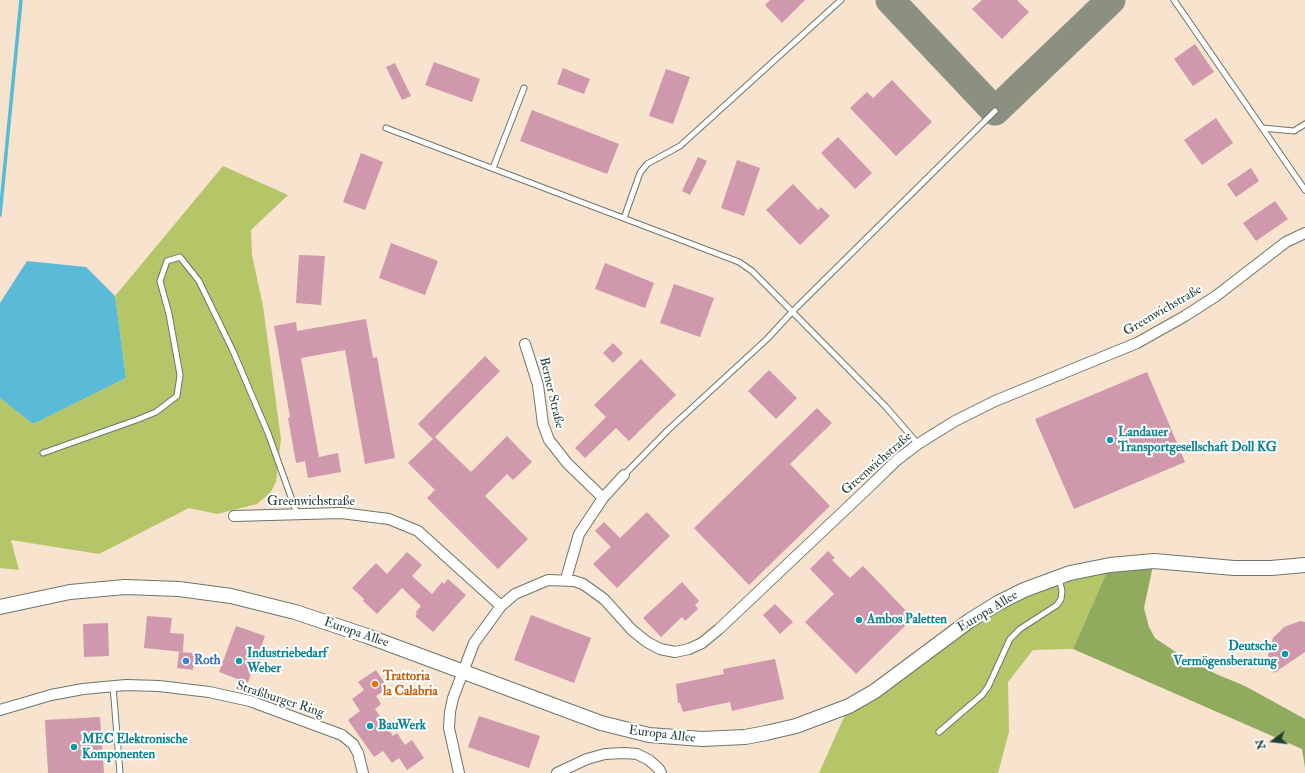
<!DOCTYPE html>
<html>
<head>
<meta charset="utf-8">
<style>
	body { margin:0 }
	#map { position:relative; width:1305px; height:773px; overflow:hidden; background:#f7e3ce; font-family:"IM FELL Double Pica",serif }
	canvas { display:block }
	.north { position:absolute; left:1253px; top:721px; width:40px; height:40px; -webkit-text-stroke:3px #fff; paint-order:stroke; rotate:255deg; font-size:11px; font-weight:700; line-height:16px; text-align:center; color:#1f3d34 }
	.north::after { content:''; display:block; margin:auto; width:14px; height:18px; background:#1f3d34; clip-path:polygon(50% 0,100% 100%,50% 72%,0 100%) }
</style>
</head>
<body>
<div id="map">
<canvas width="1305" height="773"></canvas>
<div class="north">N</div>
</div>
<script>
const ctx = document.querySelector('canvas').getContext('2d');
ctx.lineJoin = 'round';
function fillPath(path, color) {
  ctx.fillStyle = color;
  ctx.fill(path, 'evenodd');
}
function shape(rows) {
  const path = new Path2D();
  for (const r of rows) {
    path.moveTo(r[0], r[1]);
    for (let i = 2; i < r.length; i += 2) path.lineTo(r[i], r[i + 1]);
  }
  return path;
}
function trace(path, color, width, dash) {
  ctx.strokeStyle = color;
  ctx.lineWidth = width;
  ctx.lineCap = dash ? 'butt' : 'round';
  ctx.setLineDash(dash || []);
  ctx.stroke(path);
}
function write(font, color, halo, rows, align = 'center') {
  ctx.font = font + ' "IM FELL Double Pica",serif';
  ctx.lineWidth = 4;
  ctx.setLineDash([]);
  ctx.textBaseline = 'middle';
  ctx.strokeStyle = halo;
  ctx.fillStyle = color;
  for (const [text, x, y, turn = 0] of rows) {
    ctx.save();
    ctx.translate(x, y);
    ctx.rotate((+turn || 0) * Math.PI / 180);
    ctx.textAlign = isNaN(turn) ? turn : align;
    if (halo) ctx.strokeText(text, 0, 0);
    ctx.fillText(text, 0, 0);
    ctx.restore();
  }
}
const green = shape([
	[223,166,288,195,251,230,252,255,263,306,281,439,276,482,270,493,257,504,217,514,189,508,99,554,11,540,19,570,0,568,0,398,33,424,126,378,115,296],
	[1110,565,1073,649,1033,650,1008,682,1009,732,998,773,819,773,849,706,998,603]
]);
const forest = shape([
	[1154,561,1144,608,1149,627,1155,638,1180,655,1216,674,1245,686,1305,719,1305,768,1302,749,1073,649,1110,565]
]);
const water = shape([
	[27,261,86,267,115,296,126,378,33,424,0,398,0,303]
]);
const stream = shape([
	[0,215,21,0]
]);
const taxiway = shape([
	[890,0,995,111,1111,0]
]);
const building = shape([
	[770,0,805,0,782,23,765,5],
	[982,0,1017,0,1029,12,1002,39,972,9],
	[1195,44,1214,72,1193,86,1174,59],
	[434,62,480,79,472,102,425,85],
	[395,63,411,96,402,100,386,67],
	[563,68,590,79,584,94,557,84],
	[666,69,690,77,673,124,649,116],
	[892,80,932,122,896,156,850,108,867,92,873,98],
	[532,110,619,144,607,174,520,141],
	[1216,118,1233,143,1202,165,1184,140],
	[838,137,872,173,855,189,821,153],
	[361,153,383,162,365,210,343,202],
	[698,157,707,161,690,195,682,191],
	[737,160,760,168,744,216,721,208],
	[1251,168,1259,181,1236,197,1227,184],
	[793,184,818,210,821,207,830,216,800,245,766,210],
	[1275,201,1288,219,1256,241,1243,223],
	[391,243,438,261,425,295,379,278],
	[299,255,325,256,321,305,296,303],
	[605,263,654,283,645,308,595,289],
	[674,284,714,298,700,337,660,323],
	[366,319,373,358,377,357,395,458,365,464,345,350,301,358,319,457,338,453,341,472,308,478,305,461,296,463,288,418,290,417,274,326,296,322,297,331],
	[613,343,623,353,613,363,603,353],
	[485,356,500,371,433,439,418,424],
	[641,359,676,395,629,441,616,428,585,458,575,448,606,417,594,405],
	[769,370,797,398,776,419,748,391],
	[1147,372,1185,462,1074,509,1035,419],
	[817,408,832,423,790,464,830,506,749,585,694,528],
	[507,436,532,462,513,480,507,474,485,496,528,539,498,569,427,498,435,490,408,463,435,437,471,472],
	[647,512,670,536,617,588,593,564,611,547,595,531,604,522,620,538],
	[828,551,835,558,832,560,850,578,863,566,913,618,856,674,805,622,834,594,810,569],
	[407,552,422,565,412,576,432,594,442,582,444,584,448,579,466,595,433,632,415,616,417,614,416,612,421,606,402,588,377,614,363,601,364,599,352,588,376,563,387,574],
	[682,582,699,601,695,605,698,609,685,621,682,617,661,637,643,618],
	[775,604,793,622,780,634,763,615],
	[531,615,591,638,574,683,514,660],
	[147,616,172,618,170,633,184,634,183,652,144,648],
	[1300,621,1305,622,1305,652,1274,673,1268,655,1273,638,1284,627],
	[108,623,109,656,84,657,83,624],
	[236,626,265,636,259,652,264,654,257,672,252,670,248,683,219,672],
	[179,652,195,653,193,670,177,668],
	[775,659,784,699,732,711,730,702,683,712,680,703,678,703,676,684,724,674,723,669],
	[376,670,388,688,376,696,381,704,375,709,393,736,397,733,405,745,412,740,424,758,407,770,399,758,392,763,383,751,374,757,348,720,360,711,352,699,364,690,358,682],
	[479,716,540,736,529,768,468,747],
	[100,717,104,773,48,773,45,720]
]);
const service = shape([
	[1174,0,1305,190],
	[386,128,739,262,752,271,768,287,886,407,918,444],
	[1262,128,1294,131,1305,124],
	[493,168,524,88],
	[624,218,640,173,647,164,680,146,841,0],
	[43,453,139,419,156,412,177,396,180,375,169,314,160,281,167,261,180,257,199,281,233,351,268,433,297,514],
	[624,475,668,430,767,339,792,312,995,111],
	[113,686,120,773],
	[939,732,982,695,988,687,1010,639,1020,629,1057,605,1061,599,1062,591,1059,578]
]);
const minor = shape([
	[525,344,538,385,543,424,549,440,567,463,603,498],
	[234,516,341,513,389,519,418,531,501,606],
	[566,579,579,534,603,498,624,475],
	[0,710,51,695,83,689,126,685,159,686,209,692,250,701,342,735,353,744,358,753,363,773],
	[459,773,449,728,450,712,453,698,474,643,501,606,515,594,548,580,574,581,583,584,604,599,632,630,647,642,660,649,675,652,689,649,702,643,719,629,867,489,897,460,918,444,955,421,995,401,1137,343,1185,316,1216,296,1286,242,1305,233],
	[557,773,587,759,605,754,624,753,637,754,649,760,659,769,661,773]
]);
const secondary = shape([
	[0,607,70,592,125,587,179,589,231,596,295,612,367,636,601,723,649,735,702,739,745,737,766,733,796,726,849,706,875,691,969,621,998,603,1024,590,1070,573,1110,565,1154,561,1234,568,1271,568,1305,565]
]);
const markers = [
	[1110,440,4,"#0f9aa8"],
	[859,620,4,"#0f9aa8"],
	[1285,654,4,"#0f9aa8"],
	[186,661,4,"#3f7fe0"],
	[239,661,4,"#0f9aa8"],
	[375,684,4,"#e8710a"],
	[370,726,4,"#0f9aa8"],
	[74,747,4,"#0f9aa8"]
];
const streetNames = [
	["Greenwichstraße",1163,311,-30],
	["Berner Straße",551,393,77],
	["Greenwichstraße",877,464,-41],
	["Greenwichstraße",311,502],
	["Europa Allee",988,612,-31],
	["Europa Allee",356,633,19],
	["Straßburger Ring",280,700,18],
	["Europa Allee",662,735,7]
];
const cultureNames = [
	["Landauer",1118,433],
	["Transportgesellschaft Doll KG",1118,448],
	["Ambos Paletten",867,620],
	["Deutsche",1277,647,"right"],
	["Vermögensberatung",1277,662,"right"],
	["Industriebedarf",247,654],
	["Weber",247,669],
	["BauWerk",378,726],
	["MEC Elektronische",82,740],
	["Komponenten",82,755]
];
const shopNames = [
	["Roth",194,661]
];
const foodNames = [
	["Trattoria",383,677],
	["la Calabria",383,692]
];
fillPath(green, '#b5c669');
fillPath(forest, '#90ab5d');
fillPath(water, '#59bbd7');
trace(stream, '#59bbd7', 3.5);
trace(taxiway, '#8b9081', 29);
fillPath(building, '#d098ac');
trace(service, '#6b776a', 7);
trace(minor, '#6b776a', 12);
trace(secondary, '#6b776a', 16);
trace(service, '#fff', 5);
trace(minor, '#fff', 10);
trace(secondary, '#fff', 14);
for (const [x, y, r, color] of markers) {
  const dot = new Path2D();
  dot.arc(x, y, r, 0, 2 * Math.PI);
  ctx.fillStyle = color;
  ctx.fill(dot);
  trace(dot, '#fff', 1.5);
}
write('13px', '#1f3d34', '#fff', streetNames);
write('bold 13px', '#0d838f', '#fff', cultureNames, 'left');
write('bold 13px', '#366cbe', '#fff', shopNames, 'left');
write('bold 13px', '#c56008', '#fff', foodNames, 'left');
</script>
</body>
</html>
